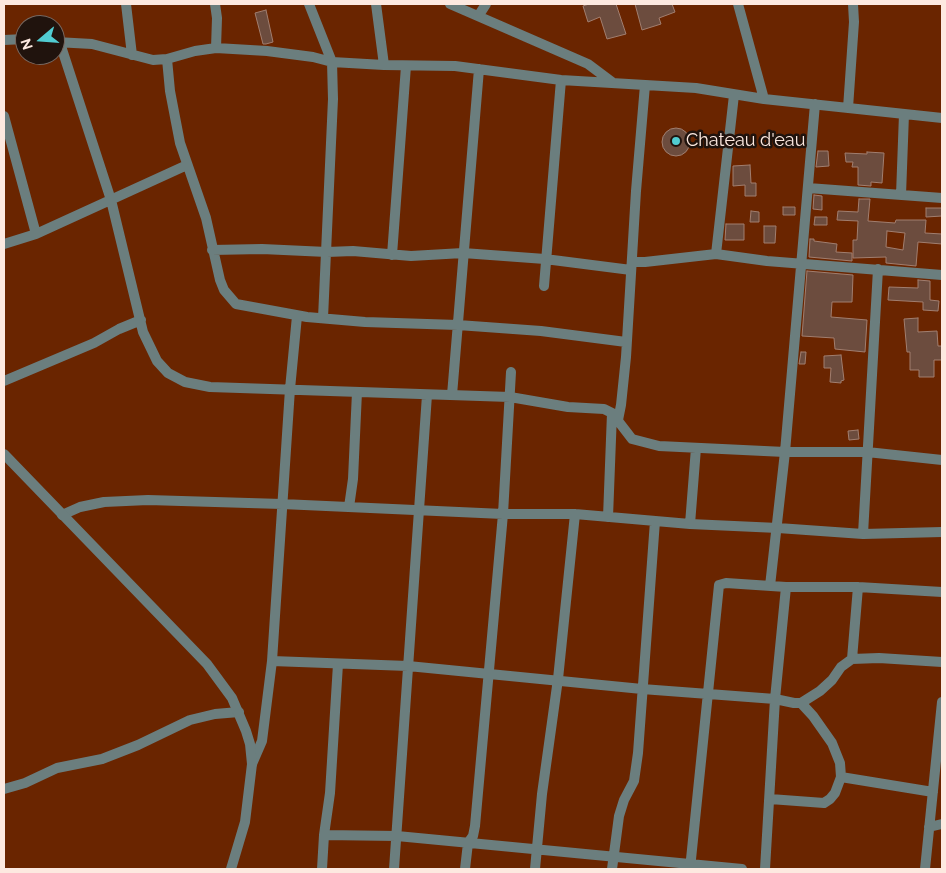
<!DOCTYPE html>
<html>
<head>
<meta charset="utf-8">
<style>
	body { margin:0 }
	#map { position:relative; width:946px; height:873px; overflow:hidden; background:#432619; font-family:Raleway,sans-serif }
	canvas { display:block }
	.frame { position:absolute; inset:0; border:5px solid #fde9e0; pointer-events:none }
	.north { position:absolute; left:15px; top:15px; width:50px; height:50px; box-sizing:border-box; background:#20130d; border:1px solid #786961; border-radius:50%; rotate:252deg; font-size:14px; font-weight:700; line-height:20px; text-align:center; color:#fde9e0 }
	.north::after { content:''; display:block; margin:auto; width:18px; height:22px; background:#51ccd1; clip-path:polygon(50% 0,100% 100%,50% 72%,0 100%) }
</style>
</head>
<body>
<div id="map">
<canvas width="946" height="873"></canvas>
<div class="frame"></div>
<div class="north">N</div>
</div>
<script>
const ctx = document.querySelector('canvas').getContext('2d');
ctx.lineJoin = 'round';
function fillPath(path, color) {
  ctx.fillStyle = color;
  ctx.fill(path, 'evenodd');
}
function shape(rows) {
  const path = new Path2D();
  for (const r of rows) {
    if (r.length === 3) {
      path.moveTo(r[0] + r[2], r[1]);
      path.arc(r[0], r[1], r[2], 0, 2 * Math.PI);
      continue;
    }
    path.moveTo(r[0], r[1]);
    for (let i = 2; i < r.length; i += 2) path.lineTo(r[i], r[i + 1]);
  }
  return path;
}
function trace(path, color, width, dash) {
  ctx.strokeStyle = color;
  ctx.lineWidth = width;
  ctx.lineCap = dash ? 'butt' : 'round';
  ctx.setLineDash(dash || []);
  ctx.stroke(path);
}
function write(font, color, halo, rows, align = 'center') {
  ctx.font = font + ' Raleway,sans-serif';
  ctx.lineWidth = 5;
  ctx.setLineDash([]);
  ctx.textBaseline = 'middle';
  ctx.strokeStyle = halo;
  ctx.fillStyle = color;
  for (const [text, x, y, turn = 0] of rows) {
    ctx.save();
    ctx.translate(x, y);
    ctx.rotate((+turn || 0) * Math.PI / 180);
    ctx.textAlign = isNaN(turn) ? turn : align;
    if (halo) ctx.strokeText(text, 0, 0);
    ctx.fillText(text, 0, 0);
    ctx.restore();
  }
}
const green = shape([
	[4,4,942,4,942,869,4,869],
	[25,25,55,25,55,55,25,55]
]);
const building = shape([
	[589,4,616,4,626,34,607,39,600,17,588,22,583,6,589,4],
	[635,4,672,4,675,12,659,18,661,24,642,30,635,4],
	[266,10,273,42,266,44,263,44,255,13,266,10],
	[676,142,14],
	[818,151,828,151,829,166,816,167,818,151],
	[867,152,884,153,882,183,871,182,871,186,858,185,858,167,852,167,853,162,846,162,845,153,867,154,867,152],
	[750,165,751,183,756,183,756,196,745,196,745,185,733,186,733,166,750,165],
	[814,195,822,196,822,210,813,209,814,195],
	[859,199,870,199,868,221,895,223,896,220,926,220,925,233,942,234,942,244,918,242,916,266,886,263,886,257,853,258,853,240,857,240,858,221,837,220,838,211,858,212,859,199],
	[887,231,905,233,903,250,886,247,887,231],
	[783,207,795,207,795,215,783,215,783,207],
	[926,208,942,208,942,216,926,217,926,208],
	[751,211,759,212,759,222,750,222,751,211],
	[815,217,827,217,827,225,814,225,815,217],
	[726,224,744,224,744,240,725,240,726,224],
	[764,226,776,226,775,243,764,243,764,226],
	[810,239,814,239,814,241,837,244,836,252,852,253,852,261,809,257,810,239],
	[807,271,853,275,852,302,832,302,831,317,867,320,865,352,835,349,834,338,802,336,807,271],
	[918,280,930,281,930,300,939,301,938,311,923,310,923,302,888,300,889,287,918,288,918,280],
	[918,318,918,332,937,331,938,346,942,346,942,360,934,360,934,377,919,377,919,370,910,370,910,352,907,352,904,319,918,318],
	[801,352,806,352,805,364,799,364,801,352],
	[841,355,844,380,841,381,841,383,830,382,831,368,824,368,824,356,841,355],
	[858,430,859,439,849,440,848,431,858,430]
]);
const minor = shape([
	[126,4,132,55],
	[215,4,217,18,216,48],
	[309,4,332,62,333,99,323,318],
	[376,4,384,65],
	[450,4,588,64,612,82],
	[738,4,764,99],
	[479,15,486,4],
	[4,40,25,39],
	[56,42,92,44,153,60,167,59,195,51,216,48,267,51,313,57,332,62,384,65,455,66,561,80,696,88,764,99,942,118],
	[60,43,111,200,143,332,157,361,168,373,185,382,210,387,510,397,568,407,604,409,612,413,632,439,659,446,785,452,867,452,942,460],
	[167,59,170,91,180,143,206,218,220,280,224,290,236,304,307,317,365,322,458,325,541,331,626,342],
	[734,95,716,254,767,261,942,275],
	[848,108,854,22,853,4],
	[4,116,36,234],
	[808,188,942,198],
	[901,195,904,114],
	[4,244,36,234,187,165],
	[212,250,262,249,327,252,353,251,411,256,463,253,545,259,631,270],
	[392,255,406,66],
	[632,262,645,262,716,254],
	[544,286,561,80],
	[4,381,94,343,119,329,141,320],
	[452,395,479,69],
	[618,420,621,405,626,357,636,191,645,85],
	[349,507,353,479,357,392],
	[62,515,80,507,104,502,148,500,282,504,503,514,575,514,690,524,778,528,863,534,942,532],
	[608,517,612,413],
	[690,524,696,448],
	[863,534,878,269],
	[770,586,785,452,815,104],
	[852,659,858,587],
	[272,661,408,666,642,689,775,699,794,703,801,703,820,691,832,680,841,667,852,659,879,658,942,662],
	[252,764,262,741,272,661,290,389,297,316],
	[841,777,933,792],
	[4,789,25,783,57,768,102,759,138,745,190,720,215,714,239,712],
	[770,799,824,803,830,799,835,793,841,777,840,763,832,743,813,716,801,703],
	[929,827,942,824],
	[324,835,397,836,742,869],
	[322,869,324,835,330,793,338,664],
	[394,869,427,395],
	[465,869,468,843,473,836,475,826,503,514,511,372],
	[535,869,542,794,558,679,575,514],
	[612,869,619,816,624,800,634,781,638,753,655,521],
	[690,869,719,585,726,583,786,587,858,587,942,592],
	[765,869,775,699,786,587],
	[925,869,942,702]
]);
const tertiary = shape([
	[4,454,207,664,232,698,246,731,250,744,252,764,245,822,231,869]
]);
const markers = [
	[676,141,5,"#51ccd1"]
];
const poiNames = [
	["Chateau d'eau",686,141]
];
fillPath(green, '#6a2500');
fillPath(building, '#6c4c3e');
trace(building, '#a17e6f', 1);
trace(minor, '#6b7e7e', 10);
trace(tertiary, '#6b7e7e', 10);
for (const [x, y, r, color] of markers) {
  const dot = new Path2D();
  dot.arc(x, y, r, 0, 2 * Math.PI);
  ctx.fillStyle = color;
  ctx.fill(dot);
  trace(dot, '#20130d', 2);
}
write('18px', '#fde9e0', '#20130d', poiNames, 'left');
</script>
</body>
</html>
